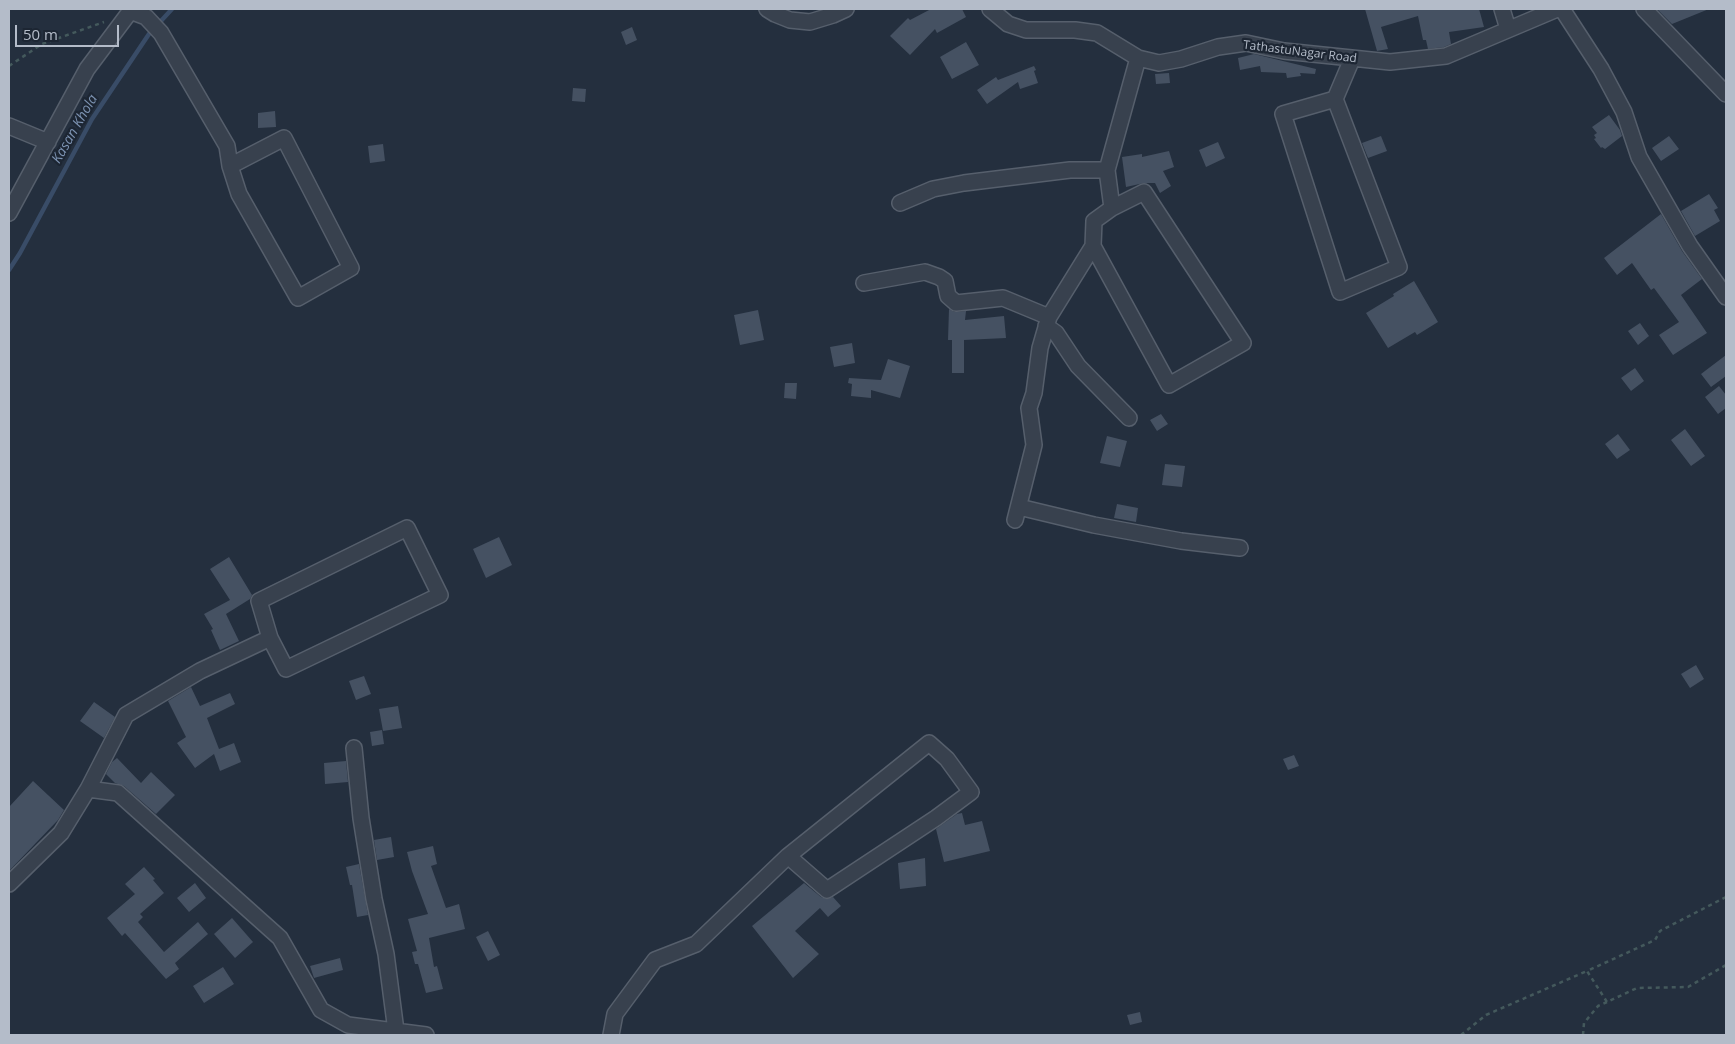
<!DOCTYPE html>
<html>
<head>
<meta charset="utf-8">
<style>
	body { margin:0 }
	#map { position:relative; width:1735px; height:1044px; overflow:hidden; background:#242f3e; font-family:"Open Sans",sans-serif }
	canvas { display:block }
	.frame { position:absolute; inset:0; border:10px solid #b4bcc9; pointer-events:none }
	.scale { position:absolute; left:15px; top:25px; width:104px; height:22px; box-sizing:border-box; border:2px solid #b4bcc9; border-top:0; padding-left:6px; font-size:15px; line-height:18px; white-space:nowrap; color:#b4bcc9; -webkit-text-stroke:4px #1d2633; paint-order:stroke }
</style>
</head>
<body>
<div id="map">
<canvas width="1735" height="1044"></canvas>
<div class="frame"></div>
<div class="scale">50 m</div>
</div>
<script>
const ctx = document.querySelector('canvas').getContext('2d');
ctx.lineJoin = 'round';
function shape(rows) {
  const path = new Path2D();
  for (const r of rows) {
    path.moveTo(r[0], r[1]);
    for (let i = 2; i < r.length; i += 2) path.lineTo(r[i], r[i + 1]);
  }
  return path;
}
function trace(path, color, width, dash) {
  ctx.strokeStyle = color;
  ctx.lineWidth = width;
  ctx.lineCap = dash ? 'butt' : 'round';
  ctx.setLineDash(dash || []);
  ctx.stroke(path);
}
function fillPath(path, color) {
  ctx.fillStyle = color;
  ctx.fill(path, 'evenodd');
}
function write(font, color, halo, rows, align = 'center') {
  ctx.font = font + ' "Open Sans",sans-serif';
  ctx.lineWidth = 4.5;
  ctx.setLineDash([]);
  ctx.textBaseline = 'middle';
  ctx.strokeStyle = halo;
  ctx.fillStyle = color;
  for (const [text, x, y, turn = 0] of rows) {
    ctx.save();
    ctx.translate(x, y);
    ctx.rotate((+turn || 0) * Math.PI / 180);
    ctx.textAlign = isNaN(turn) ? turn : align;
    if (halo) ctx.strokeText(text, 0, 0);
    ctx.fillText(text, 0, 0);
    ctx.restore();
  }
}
const stream = shape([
	[9,270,20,253,92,119,149,34,172,9]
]);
const building = shape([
	[931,9,962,9,966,17,937,33,935,29,910,55,890,36,908,18,910,20],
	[1365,9,1453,9,1453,10,1479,9,1484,27,1449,32,1451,44,1444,47,1428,49,1426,40,1423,40,1418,16,1381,27,1388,49,1377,51],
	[1657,9,1709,9,1672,24],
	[632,27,637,40,626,45,621,32],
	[966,42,979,65,952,79,940,57],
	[1254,54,1316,69,1315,74,1300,73,1301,76,1287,78,1286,73,1261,72,1260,66,1240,70,1238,58],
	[1034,66,1036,70,1034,71,1038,83,1020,89,1018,82,987,104,977,90,996,77,998,80],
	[1169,73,1170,83,1156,84,1155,74],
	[573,88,586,89,585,102,572,101],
	[275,111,276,127,258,128,258,113],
	[1609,115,1620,130,1622,136,1605,149,1602,147,1601,148,1594,139,1596,138,1594,135,1597,133,1592,127],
	[1381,136,1387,151,1368,158,1362,143],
	[1669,136,1679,149,1661,161,1652,148],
	[1218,142,1225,158,1206,167,1199,150],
	[383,144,385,161,370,163,368,146],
	[1169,151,1174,167,1163,171,1171,186,1160,193,1155,183,1144,183,1126,187,1122,157,1142,154,1142,157],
	[1709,194,1718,208,1714,210,1720,221,1695,236,1681,211],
	[1661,214,1682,251,1702,279,1681,295,1707,333,1673,355,1659,335,1679,322,1654,288,1651,290,1632,263,1617,275,1604,258],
	[1414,281,1438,322,1417,335,1415,332,1388,348,1366,313,1394,296,1393,294],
	[949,309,954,312,966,311,965,320,1004,316,1006,338,964,340,964,373,952,373,952,340,948,340],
	[758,310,764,340,740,345,734,315],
	[1640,323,1649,336,1638,345,1628,331],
	[852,343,855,363,834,367,830,347],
	[1726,355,1726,376,1711,387,1701,374],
	[888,359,910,366,900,398,871,390,871,398,851,396,852,384,848,383,849,378,881,380],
	[1635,368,1644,381,1631,391,1621,378],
	[785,383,797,383,796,399,784,398],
	[1719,386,1726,395,1726,408,1718,414,1705,397],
	[1161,414,1168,424,1157,431,1150,420],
	[1685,429,1705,456,1691,466,1671,440],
	[1618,434,1630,450,1617,459,1605,444],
	[1107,436,1127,441,1120,467,1100,463],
	[1165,464,1185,466,1182,487,1162,485],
	[1117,504,1138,508,1136,522,1114,518],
	[499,537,512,565,486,578,473,549],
	[229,557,252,595,250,599,226,614,239,641,220,650,211,630,213,629,204,614,230,600,210,569],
	[1696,665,1704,679,1690,688,1681,674],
	[364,676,371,694,356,700,349,681],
	[191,687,200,706,230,693,235,704,207,718,219,749,234,743,241,762,220,771,214,754,195,768,177,743,186,737,168,701],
	[94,702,115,717,104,738,80,721],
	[398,706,402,728,383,731,379,709],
	[382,730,384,744,372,746,370,732],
	[1294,755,1299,766,1288,770,1283,759],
	[117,758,141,783,151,772,175,795,156,814,124,786,115,783,106,774,112,762],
	[346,761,348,782,325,784,324,763],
	[33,781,64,810,58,820,9,871,9,807],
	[962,813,965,825,982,821,990,851,944,862,936,829,957,814],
	[391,837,394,857,377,860,374,840],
	[433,846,437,864,431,866,446,908,459,904,465,929,429,938,434,967,437,966,443,989,426,993,418,964,415,964,412,952,417,951,408,919,428,914,412,871,407,852],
	[925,858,926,886,900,889,898,863],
	[359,864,368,915,357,917,352,885,350,885,346,867],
	[144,867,155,879,153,880,164,893,140,914,143,917,138,922,164,952,198,922,208,934,175,963,179,969,166,979,125,933,122,936,107,918,135,894,125,884],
	[195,883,206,898,189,912,177,898],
	[804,883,821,897,827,899,833,897,841,906,828,917,820,908,795,931,819,954,793,978,752,926],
	[232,918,253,942,235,958,214,934],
	[488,931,500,955,488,961,476,937],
	[340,958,343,970,314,978,310,966],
	[223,967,234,984,204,1003,193,986],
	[1140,1012,1142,1022,1130,1025,1127,1015]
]);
const path = shape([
	[9,66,42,44,104,22],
	[1726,897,1660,931,1655,940,1587,971,1607,1002,1637,988,1688,987,1726,965],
	[1461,1035,1486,1015,1587,971],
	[1583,1035,1584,1023,1598,1006,1607,1002]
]);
const minor = shape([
	[130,9,130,11,146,17,161,33,227,146,230,166,239,194,298,298,351,268,284,138,230,166],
	[767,9,775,14,790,20,810,22,833,15,846,9],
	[990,9,1008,24,1026,30,1075,30,1097,33,1138,58,1159,63,1181,59,1218,47,1246,43,1284,51,1390,62,1446,56,1557,9],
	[1502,9,1508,29],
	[1562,9,1601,69,1624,112,1639,157,1690,246,1726,297],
	[1644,9,1726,94],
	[1335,99,1283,114,1340,292,1399,267,1335,99,1352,59],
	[9,126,48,142],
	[900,203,933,189,964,183,1070,170,1107,170],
	[9,213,87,69,132,9],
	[1093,246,1169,385,1243,343,1144,192,1112,208],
	[864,283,925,272,939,277,945,281,948,296,956,303,1003,298,1049,317],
	[1046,326,1056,333,1078,366,1129,418],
	[1019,507,1094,525,1181,541,1240,548],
	[1015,520,1034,445,1029,408,1034,393,1040,348,1049,317,1093,246,1094,221,1112,208,1107,170,1138,58],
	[407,528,440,595,286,669,270,638,259,601,407,528],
	[354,748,361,818,374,899,386,954,396,1031],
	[88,789,118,793,280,938,321,1010,348,1025,426,1035],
	[9,884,61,833,88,789,126,715,200,671,270,638],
	[611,1035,615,1014,655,960,696,944,788,856,929,743,947,759,971,792,936,818,827,890,788,856]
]);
const streetNames = [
	["TathastuNagar Road",1300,52,7]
];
const waterNames = [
	["Kasan Khola",75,129,-60]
];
trace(stream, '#394c67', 4.5);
fillPath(building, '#455162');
trace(minor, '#565f6c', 18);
trace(path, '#44595c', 2.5, [4, 4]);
trace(minor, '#38414e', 15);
write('12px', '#b4bcc9', '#1d2633', streetNames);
write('italic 14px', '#7c92b1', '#1d2633', waterNames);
</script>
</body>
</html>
